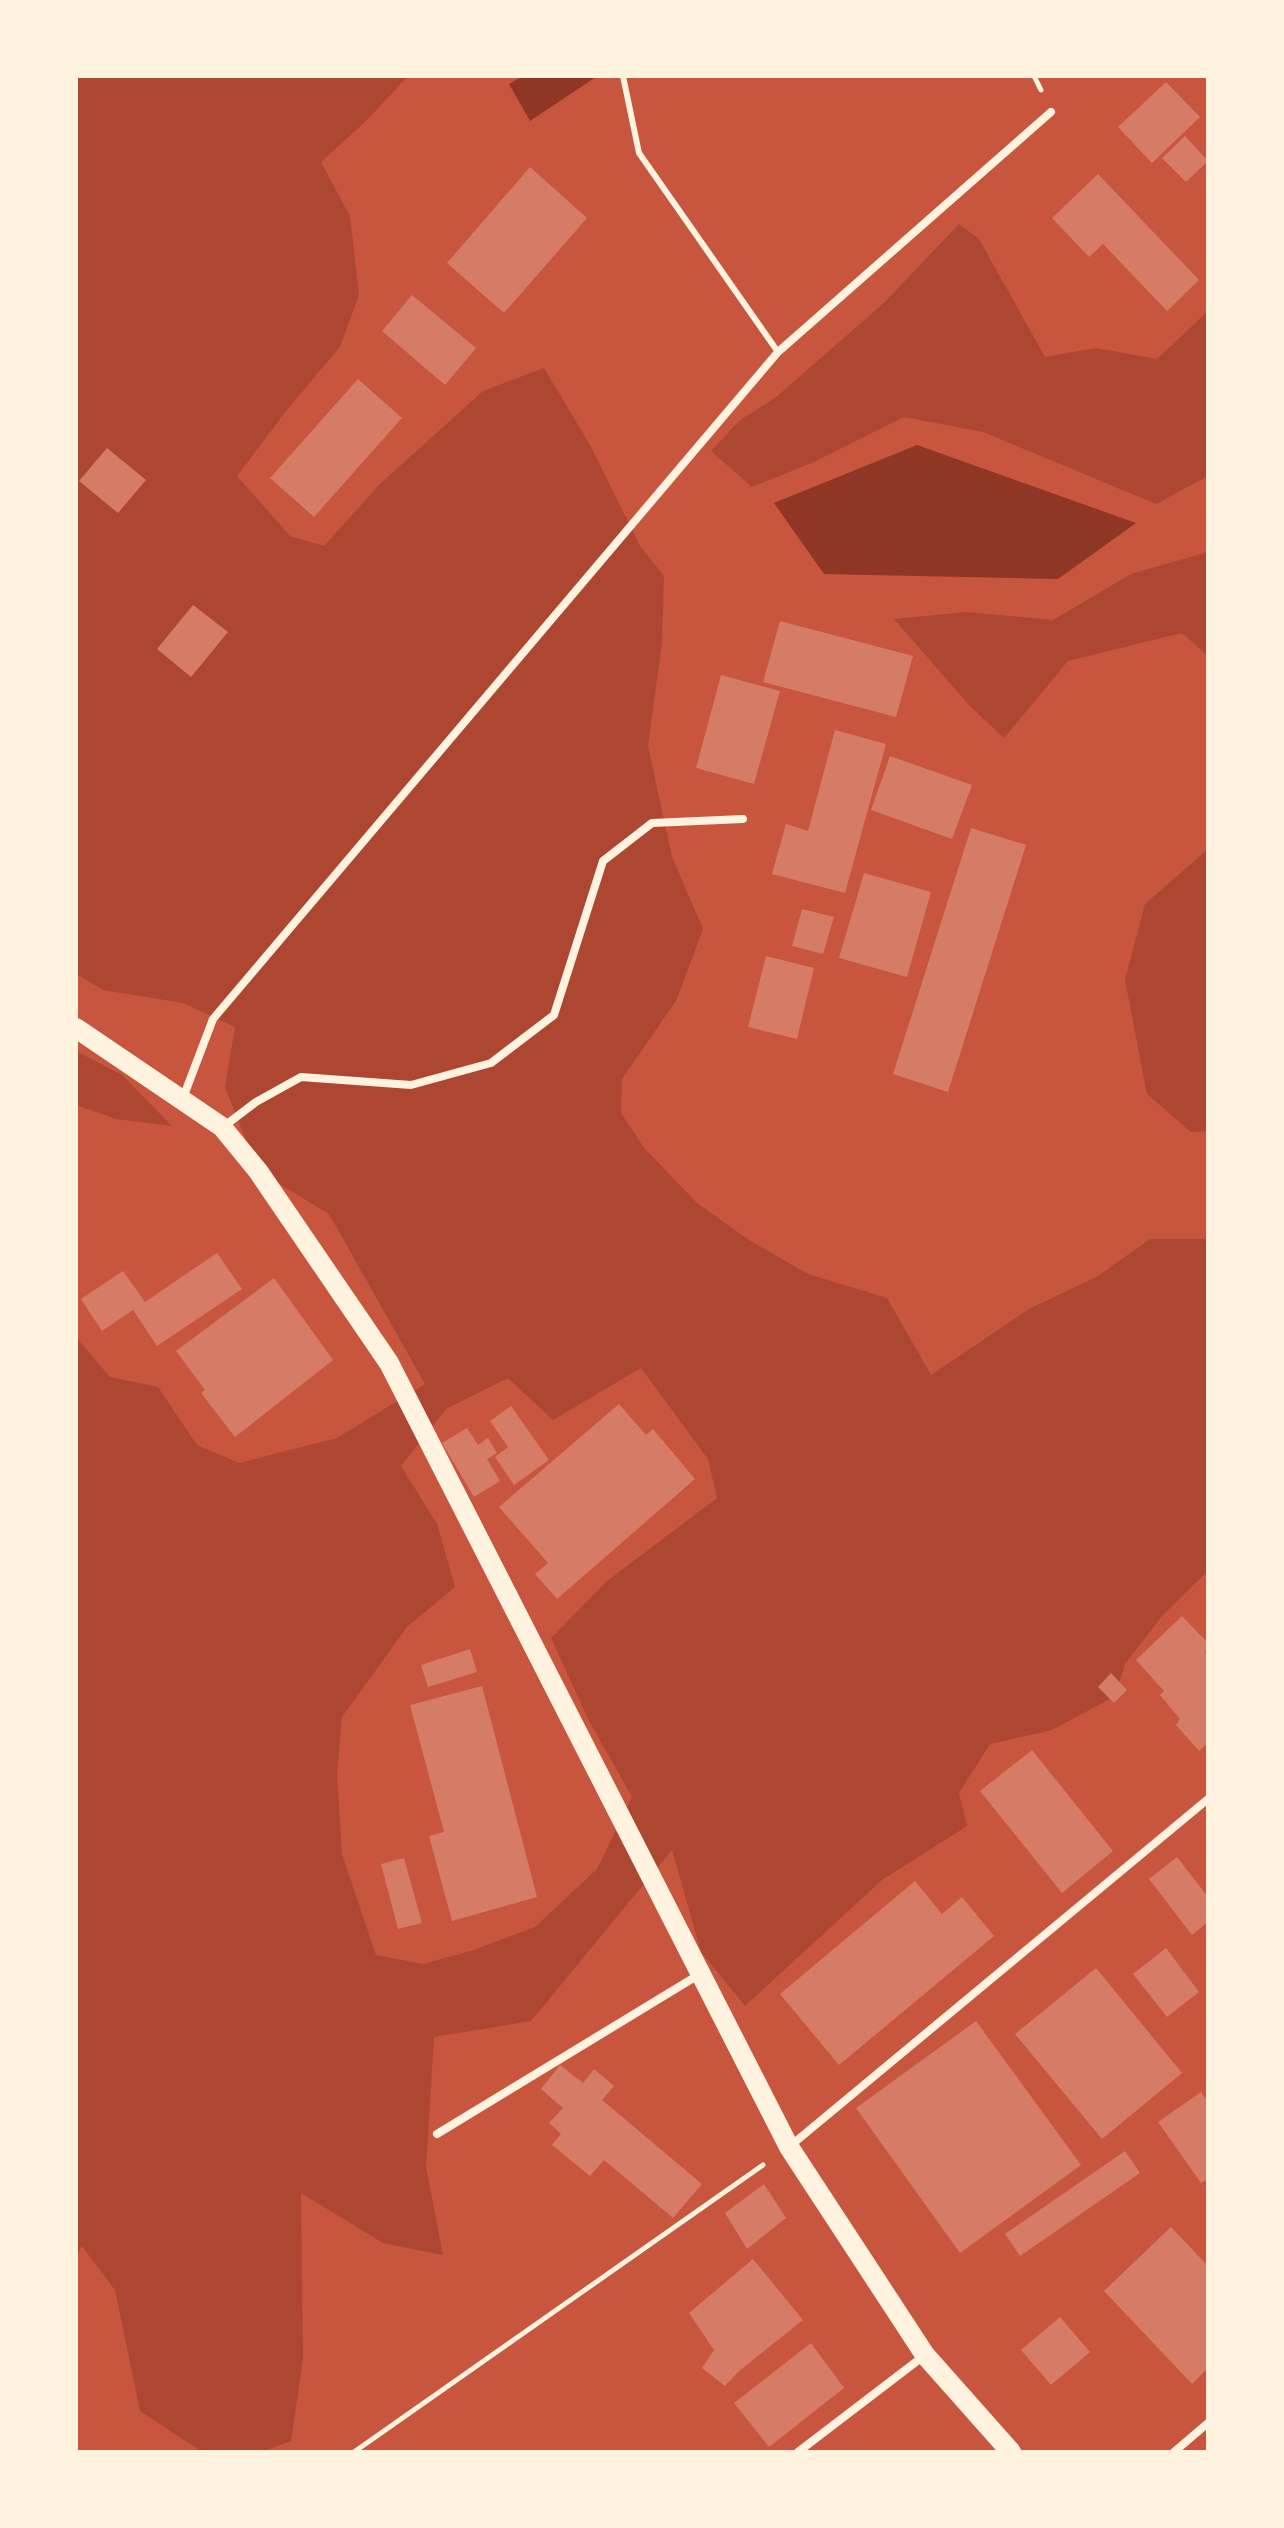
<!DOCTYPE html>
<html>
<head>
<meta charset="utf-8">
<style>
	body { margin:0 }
	#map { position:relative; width:1284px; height:2528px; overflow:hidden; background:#c8553d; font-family:"PT Sans Narrow",sans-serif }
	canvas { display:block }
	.frame { position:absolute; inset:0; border:78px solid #fff3e0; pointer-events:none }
</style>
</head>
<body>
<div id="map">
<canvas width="1284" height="2528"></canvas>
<div class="frame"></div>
</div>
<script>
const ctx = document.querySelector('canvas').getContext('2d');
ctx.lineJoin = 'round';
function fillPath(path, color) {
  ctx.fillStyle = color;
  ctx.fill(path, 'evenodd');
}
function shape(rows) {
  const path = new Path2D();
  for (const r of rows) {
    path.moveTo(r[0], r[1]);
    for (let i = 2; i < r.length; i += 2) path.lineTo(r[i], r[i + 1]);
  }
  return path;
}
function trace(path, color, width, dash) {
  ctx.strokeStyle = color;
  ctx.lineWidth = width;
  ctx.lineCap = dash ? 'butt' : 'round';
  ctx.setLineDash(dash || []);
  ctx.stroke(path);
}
const green = shape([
	[76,76,408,76,366,121,321,162,350,216,359,295,340,347,286,411,237,476,290,536,324,546,380,484,483,391,544,368,591,447,640,546,664,576,662,642,648,746,672,857,703,929,676,1001,622,1079,621,1113,645,1149,697,1203,749,1240,808,1274,887,1298,931,1375,1029,1309,1098,1276,1150,1239,1208,1239,1208,1571,1163,1615,1125,1664,1115,1696,1052,1730,990,1744,959,1793,967,1826,882,1880,745,2006,701,1952,672,1850,531,2021,434,2037,426,2167,443,2255,383,2243,301,2193,303,2359,291,2441,261,2452,202,2452,140,2411,115,2290,82,2246,76,2256,76,1337,110,1377,158,1387,197,1445,239,1463,337,1438,425,1384,329,1214,258,1171,225,1087,235,1027,183,1003,103,990,76,974],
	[641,1368,708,1459,717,1498,607,1581,551,1638,588,1719,632,1797,597,1869,535,1927,474,1950,423,1964,376,1955,342,1854,337,1774,342,1717,407,1627,455,1587,437,1524,401,1466,446,1409,508,1378,553,1420],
	[959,224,979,239,1045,357,1096,348,1157,359,1208,311,1208,476,1156,504,983,432,904,417,814,462,752,487,711,451,739,421,775,398,885,302],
	[1208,552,1208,656,1182,633,1068,661,1004,738,970,706,894,619,967,612,1053,620,1131,574],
	[1208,849,1208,1131,1191,1132,1147,1094,1125,980,1145,904],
	[76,1051,122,1075,172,1126,116,1119,76,1105]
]);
const water = shape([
	[523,76,595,76,596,77,530,121,509,84],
	[917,445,1136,523,1058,579,824,574,774,503]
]);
const building = shape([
	[1166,82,1200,117,1152,163,1118,127],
	[1185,136,1208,161,1186,182,1162,158],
	[530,167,587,218,504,313,447,263],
	[1098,174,1199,280,1167,311,1103,244,1089,257,1052,218],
	[412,295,476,348,445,385,382,331],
	[358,379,402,418,314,517,270,478],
	[107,448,146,480,118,513,79,481],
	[193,605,228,632,191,677,157,649],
	[780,621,913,656,896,717,763,682],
	[721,675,780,691,754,784,696,768],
	[835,730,886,744,845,893,772,874,786,824,808,831],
	[890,756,972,785,952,839,871,810],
	[971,828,1026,845,948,1092,893,1074],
	[864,873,931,892,907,977,839,958],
	[802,909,834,917,823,954,792,946],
	[766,956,814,968,797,1039,748,1027],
	[217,1253,242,1289,157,1346,133,1310,102,1331,81,1299,123,1271,145,1302],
	[274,1278,333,1360,235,1437,201,1393,205,1390,176,1351],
	[619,1404,646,1435,653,1429,695,1479,557,1599,535,1574,548,1563,499,1507],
	[511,1406,549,1460,514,1485,495,1457,508,1447,490,1421],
	[467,1428,478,1445,488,1438,497,1453,487,1459,500,1481,474,1497,442,1443],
	[1182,1616,1208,1643,1205,1652,1208,1655,1208,1743,1199,1751,1176,1725,1180,1719,1160,1695,1164,1691,1136,1660],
	[470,1649,477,1672,428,1687,421,1665],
	[1111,1673,1127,1690,1114,1703,1098,1687],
	[482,1686,537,1897,452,1921,429,1836,444,1832,410,1705],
	[1032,1750,1113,1851,1062,1893,980,1791],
	[1177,1857,1208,1897,1208,1922,1192,1935,1149,1879],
	[404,1858,422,1923,398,1929,381,1864],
	[915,1881,942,1914,962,1897,994,1936,839,2065,780,1994],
	[1166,1948,1199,1992,1167,2017,1133,1974],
	[1096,1968,1182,2073,1102,2139,1015,2034],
	[976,2021,1081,2165,960,2253,856,2108],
	[560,2065,583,2083,594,2069,614,2086,602,2100,702,2184,673,2218,604,2160,590,2176,552,2145,561,2134,549,2123,563,2108,541,2089],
	[1201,2092,1208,2102,1208,2179,1201,2183,1158,2122],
	[1125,2151,1140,2173,1020,2256,1005,2234],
	[764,2184,786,2218,747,2249,725,2213],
	[1171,2227,1208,2266,1208,2368,1192,2384,1104,2291],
	[753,2259,803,2320,739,2371,725,2386,702,2368,714,2350,689,2313],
	[1060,2317,1090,2352,1051,2385,1021,2350],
	[811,2343,844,2388,769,2447,734,2403]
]);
const path = shape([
	[1034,76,1041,90],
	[354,2452,763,2165]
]);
const service = shape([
	[623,76,639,153,778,352]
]);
const minor = shape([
	[183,1098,213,1019,778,352,1051,112],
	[223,1127,256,1102,301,1077,411,1085,491,1063,554,1015,603,861,652,823,743,819],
	[437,2134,700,1974],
	[789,2147,1208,1799],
	[798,2452,925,2355],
	[1174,2452,1208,2423]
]);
const primary = shape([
	[76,1028,222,1127,258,1171,389,1363,789,2147,925,2355,1011,2452]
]);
fillPath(green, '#ae4732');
fillPath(water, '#8f3625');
fillPath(building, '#d67c66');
trace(path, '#fff3e0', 5);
trace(service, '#fff3e0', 6);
trace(minor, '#fff3e0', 8);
trace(primary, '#fff3e0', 20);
</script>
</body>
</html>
